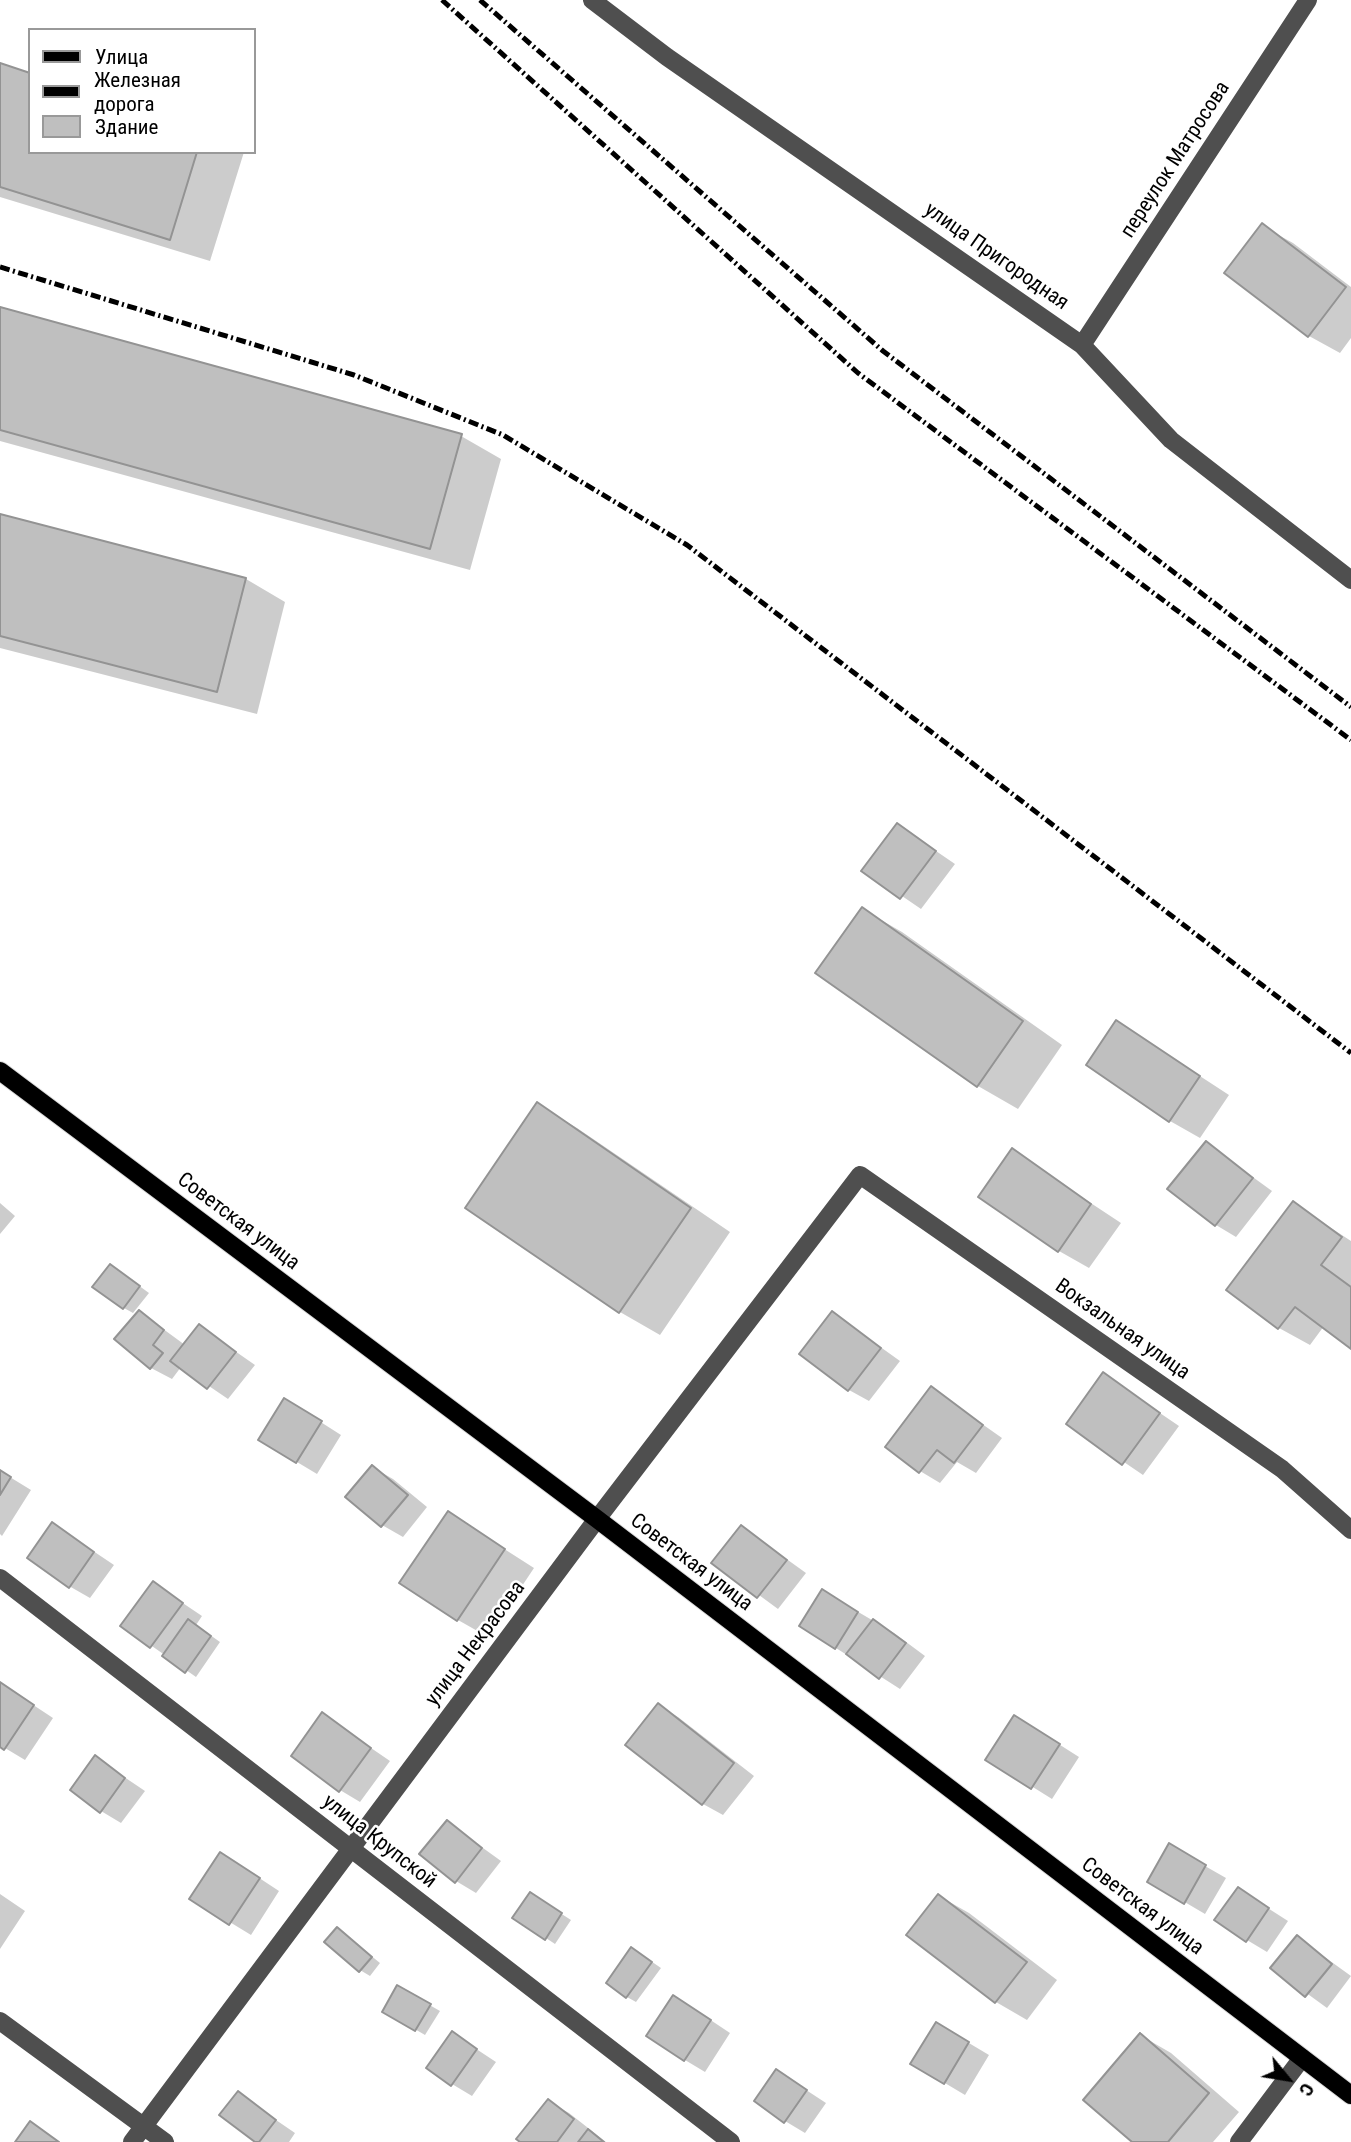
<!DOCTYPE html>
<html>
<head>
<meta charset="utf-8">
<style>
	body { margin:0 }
	#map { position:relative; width:1351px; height:2142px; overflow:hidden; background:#fff; font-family:"Roboto Condensed",sans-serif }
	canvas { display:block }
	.legend { position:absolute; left:28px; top:28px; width:228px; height:126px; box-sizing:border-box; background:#fff; border:2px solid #999; margin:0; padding:9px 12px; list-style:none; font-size:21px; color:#000 }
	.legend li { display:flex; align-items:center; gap:14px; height:35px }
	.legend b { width:35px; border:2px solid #999 }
	.north { position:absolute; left:1253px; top:2044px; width:70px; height:70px; -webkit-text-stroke:5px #fff; paint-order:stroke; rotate:120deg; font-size:19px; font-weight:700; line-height:28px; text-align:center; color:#000 }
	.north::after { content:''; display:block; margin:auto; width:24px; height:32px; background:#000; clip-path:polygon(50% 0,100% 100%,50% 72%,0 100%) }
</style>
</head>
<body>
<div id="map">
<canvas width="1351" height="2142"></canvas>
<ul class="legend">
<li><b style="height:9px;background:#000"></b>Улица</li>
<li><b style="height:9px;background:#000"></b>Железная дорога</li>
<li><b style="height:19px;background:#bfbfbf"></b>Здание</li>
</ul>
<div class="north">С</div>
</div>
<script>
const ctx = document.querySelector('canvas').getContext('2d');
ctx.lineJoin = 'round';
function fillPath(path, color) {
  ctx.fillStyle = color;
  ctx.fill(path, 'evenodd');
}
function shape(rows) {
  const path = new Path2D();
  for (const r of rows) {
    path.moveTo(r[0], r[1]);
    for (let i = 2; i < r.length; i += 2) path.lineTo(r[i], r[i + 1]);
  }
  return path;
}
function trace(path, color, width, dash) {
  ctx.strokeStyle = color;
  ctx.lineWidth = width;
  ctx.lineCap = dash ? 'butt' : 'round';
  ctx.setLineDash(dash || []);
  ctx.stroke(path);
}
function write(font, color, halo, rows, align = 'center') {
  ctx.font = font + ' "Roboto Condensed",sans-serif';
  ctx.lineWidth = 5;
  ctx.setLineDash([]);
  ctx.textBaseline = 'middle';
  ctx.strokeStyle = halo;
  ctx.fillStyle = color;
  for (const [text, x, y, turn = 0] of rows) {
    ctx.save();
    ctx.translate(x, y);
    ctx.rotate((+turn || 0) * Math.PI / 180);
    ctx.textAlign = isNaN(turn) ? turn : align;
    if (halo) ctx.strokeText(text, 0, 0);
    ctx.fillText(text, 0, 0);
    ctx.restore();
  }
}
const shadow = shape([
	[0,65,30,152,244,152,210,261,0,197],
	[1262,226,1293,243,1351,287,1351,338,1340,353,1309,336,1226,273],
	[0,309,461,436,501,459,470,570,0,441],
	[0,516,246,579,285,602,257,714,0,648],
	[898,825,955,864,921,909,864,870],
	[862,909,902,932,1062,1045,1018,1109,978,1086,817,973],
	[1117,1022,1229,1095,1200,1138,1170,1121],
	[538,1105,577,1128,730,1232,660,1335,620,1312,468,1207],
	[1206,1143,1272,1191,1236,1237,1216,1225],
	[1012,1151,1121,1223,1089,1268,1059,1251],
	[0,1203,15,1216,0,1234],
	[1293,1203,1351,1241,1351,1347,1324,1326,1310,1345,1279,1328,1228,1290],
	[120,1272,149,1293,133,1313,124,1308],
	[140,1312,185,1345,199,1326,255,1365,228,1399,181,1367,172,1379,151,1368,117,1339],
	[833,1313,900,1361,869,1401,849,1390],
	[1104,1375,1179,1426,1143,1475,1068,1424],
	[931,1388,1002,1438,976,1473,957,1462,940,1483,920,1471],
	[305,1412,341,1435,317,1474,297,1462],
	[372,1467,393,1479,427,1507,403,1537,382,1525],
	[0,1471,31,1490,2,1536,0,1534],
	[448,1513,534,1568,488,1637,458,1620],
	[53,1524,114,1565,90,1598,69,1586],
	[742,1527,806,1573,778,1609,714,1562],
	[153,1583,202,1616,196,1625,220,1642,196,1677,122,1625],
	[843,1603,894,1633,925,1656,900,1689,836,1648],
	[0,1683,53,1718,25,1760,0,1745],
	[658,1705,678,1717,754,1776,723,1815,703,1804],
	[323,1715,390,1761,360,1802,340,1790],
	[1035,1729,1079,1757,1052,1799,988,1759],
	[96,1758,145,1791,121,1823,101,1811],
	[447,1822,501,1861,476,1893,456,1881],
	[1170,1846,1226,1878,1205,1914,1149,1881],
	[241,1866,279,1891,251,1935,192,1899],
	[1238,1889,1288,1921,1267,1952,1247,1940],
	[0,1894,25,1911,0,1949],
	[939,1896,969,1913,1057,1980,1027,2020,996,2002,909,1935],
	[540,1900,571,1920,555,1944,546,1938],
	[338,1929,380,1963,370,1976,360,1970],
	[1297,1937,1351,1976,1327,2008,1272,1968],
	[642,1955,661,1968,636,2002,627,1997],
	[398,1987,440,2011,425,2035,384,2011],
	[694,2009,730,2033,705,2072,685,2060],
	[937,2024,989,2055,965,2095,913,2064],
	[452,2033,496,2062,472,2096,452,2084],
	[1140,2035,1171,2053,1239,2112,1213,2142,1135,2142],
	[777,2071,826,2103,805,2133,785,2121],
	[238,2094,295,2133,289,2142,257,2142],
	[548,2101,569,2113,606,2142,522,2142]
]);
const building = shape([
	[0,63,30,73,30,152,197,152,170,240,0,187,0,63],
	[1262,223,1346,287,1308,337,1224,273,1262,223],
	[0,307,462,434,430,549,0,430,0,307],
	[0,514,246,578,217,692,0,636,0,514],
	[897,823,936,851,900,899,861,871,897,823],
	[862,907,1023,1021,977,1087,815,973,862,907],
	[1116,1020,1200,1076,1169,1122,1086,1065,1116,1020],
	[537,1102,691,1208,619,1313,465,1208,537,1102],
	[1206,1141,1253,1178,1215,1226,1167,1189,1206,1141],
	[1012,1148,1091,1204,1058,1252,978,1197,1012,1148],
	[1293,1201,1342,1237,1321,1265,1351,1287,1351,1349,1295,1307,1278,1329,1226,1290,1293,1201],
	[110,1264,140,1286,123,1309,92,1287,110,1264],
	[139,1310,164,1330,153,1345,163,1353,150,1369,114,1339,139,1310],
	[832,1311,881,1348,848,1391,799,1354,832,1311],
	[199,1324,236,1352,207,1389,170,1361,199,1324],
	[1103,1372,1160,1413,1122,1465,1066,1424,1103,1372],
	[931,1386,983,1425,954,1463,937,1450,919,1473,885,1447,931,1386],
	[284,1398,322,1421,296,1463,258,1440,284,1398],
	[372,1465,408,1495,381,1527,345,1497,372,1465],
	[0,1470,11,1477,0,1495,0,1470],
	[448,1511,505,1549,457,1621,399,1583,448,1511],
	[52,1522,94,1552,69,1588,27,1558,52,1522],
	[741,1525,787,1560,757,1598,711,1563,741,1525],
	[153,1581,183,1603,150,1648,120,1626,153,1581],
	[822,1589,858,1612,835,1649,799,1626,822,1589],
	[188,1619,211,1636,185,1673,162,1656,188,1619],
	[873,1619,906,1643,879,1679,846,1654,873,1619],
	[0,1682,34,1705,4,1750,0,1747,0,1682],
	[658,1703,734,1763,702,1805,625,1745,658,1703],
	[322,1712,371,1748,339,1792,291,1756,322,1712],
	[1014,1715,1060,1744,1031,1789,985,1760,1014,1715],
	[95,1755,125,1778,100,1813,70,1790,95,1755],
	[447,1820,482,1848,455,1883,419,1854,447,1820],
	[1169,1843,1206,1865,1184,1904,1147,1882,1169,1843],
	[220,1852,260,1878,229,1925,189,1899,220,1852],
	[1238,1887,1269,1908,1246,1942,1214,1920,1238,1887],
	[530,1892,562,1913,545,1940,512,1918,530,1892],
	[938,1894,1027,1962,995,2003,906,1935,938,1894],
	[337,1927,372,1957,359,1972,324,1942,337,1927],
	[1297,1935,1332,1964,1305,1997,1270,1968,1297,1935],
	[631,1947,652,1962,626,1998,606,1983,631,1947],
	[397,1985,431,2004,415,2031,382,2012,397,1985],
	[673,1995,711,2020,684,2061,646,2036,673,1995],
	[936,2022,969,2042,944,2084,910,2064,936,2022],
	[452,2031,477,2049,451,2086,426,2068,452,2031],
	[1140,2033,1209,2093,1168,2142,1132,2142,1083,2100,1140,2033],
	[776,2069,807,2090,784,2123,754,2101,776,2069],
	[238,2091,276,2120,259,2142,255,2142,219,2115,238,2091],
	[548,2099,574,2119,557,2142,520,2142,516,2139,548,2099],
	[30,2121,59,2142,15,2142,30,2121],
	[588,2129,604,2142,578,2142,588,2129]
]);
const minor = shape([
	[592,0,667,57,1082,345,1171,440,1351,580],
	[1082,345,1308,0],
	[0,1578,731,2142],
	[0,2021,165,2142],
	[132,2142,597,1519,860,1175,1282,1469,1351,1530],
	[1239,2142,1302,2058]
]);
const major = shape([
	[0,1071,597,1519,1351,2095]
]);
const rail = shape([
	[442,0,858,373,1351,740],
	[480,0,883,351,1351,707],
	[0,267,354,375,503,435,687,545,1351,1053]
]);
const streetNames = [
	["переулок Матросова",1176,160,-57],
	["улица Пригородная",996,257,35],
	["Советская улица",238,1222,37],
	["Вокзальная улица",1122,1330,35],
	["Советская улица",691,1563,37],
	["улица Некрасова",476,1644,-53],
	["улица Крупской",379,1842,38],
	["Советская улица",1142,1907,37]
];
fillPath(shadow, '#0003');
fillPath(building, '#bfbfbf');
trace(building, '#939393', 2);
trace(major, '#dbdbdb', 20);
trace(minor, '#4f4f4f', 18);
trace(major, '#000', 18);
trace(rail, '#000', 5, [10, 3.5, 2, 3.5]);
write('21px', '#000', '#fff', streetNames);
</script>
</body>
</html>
